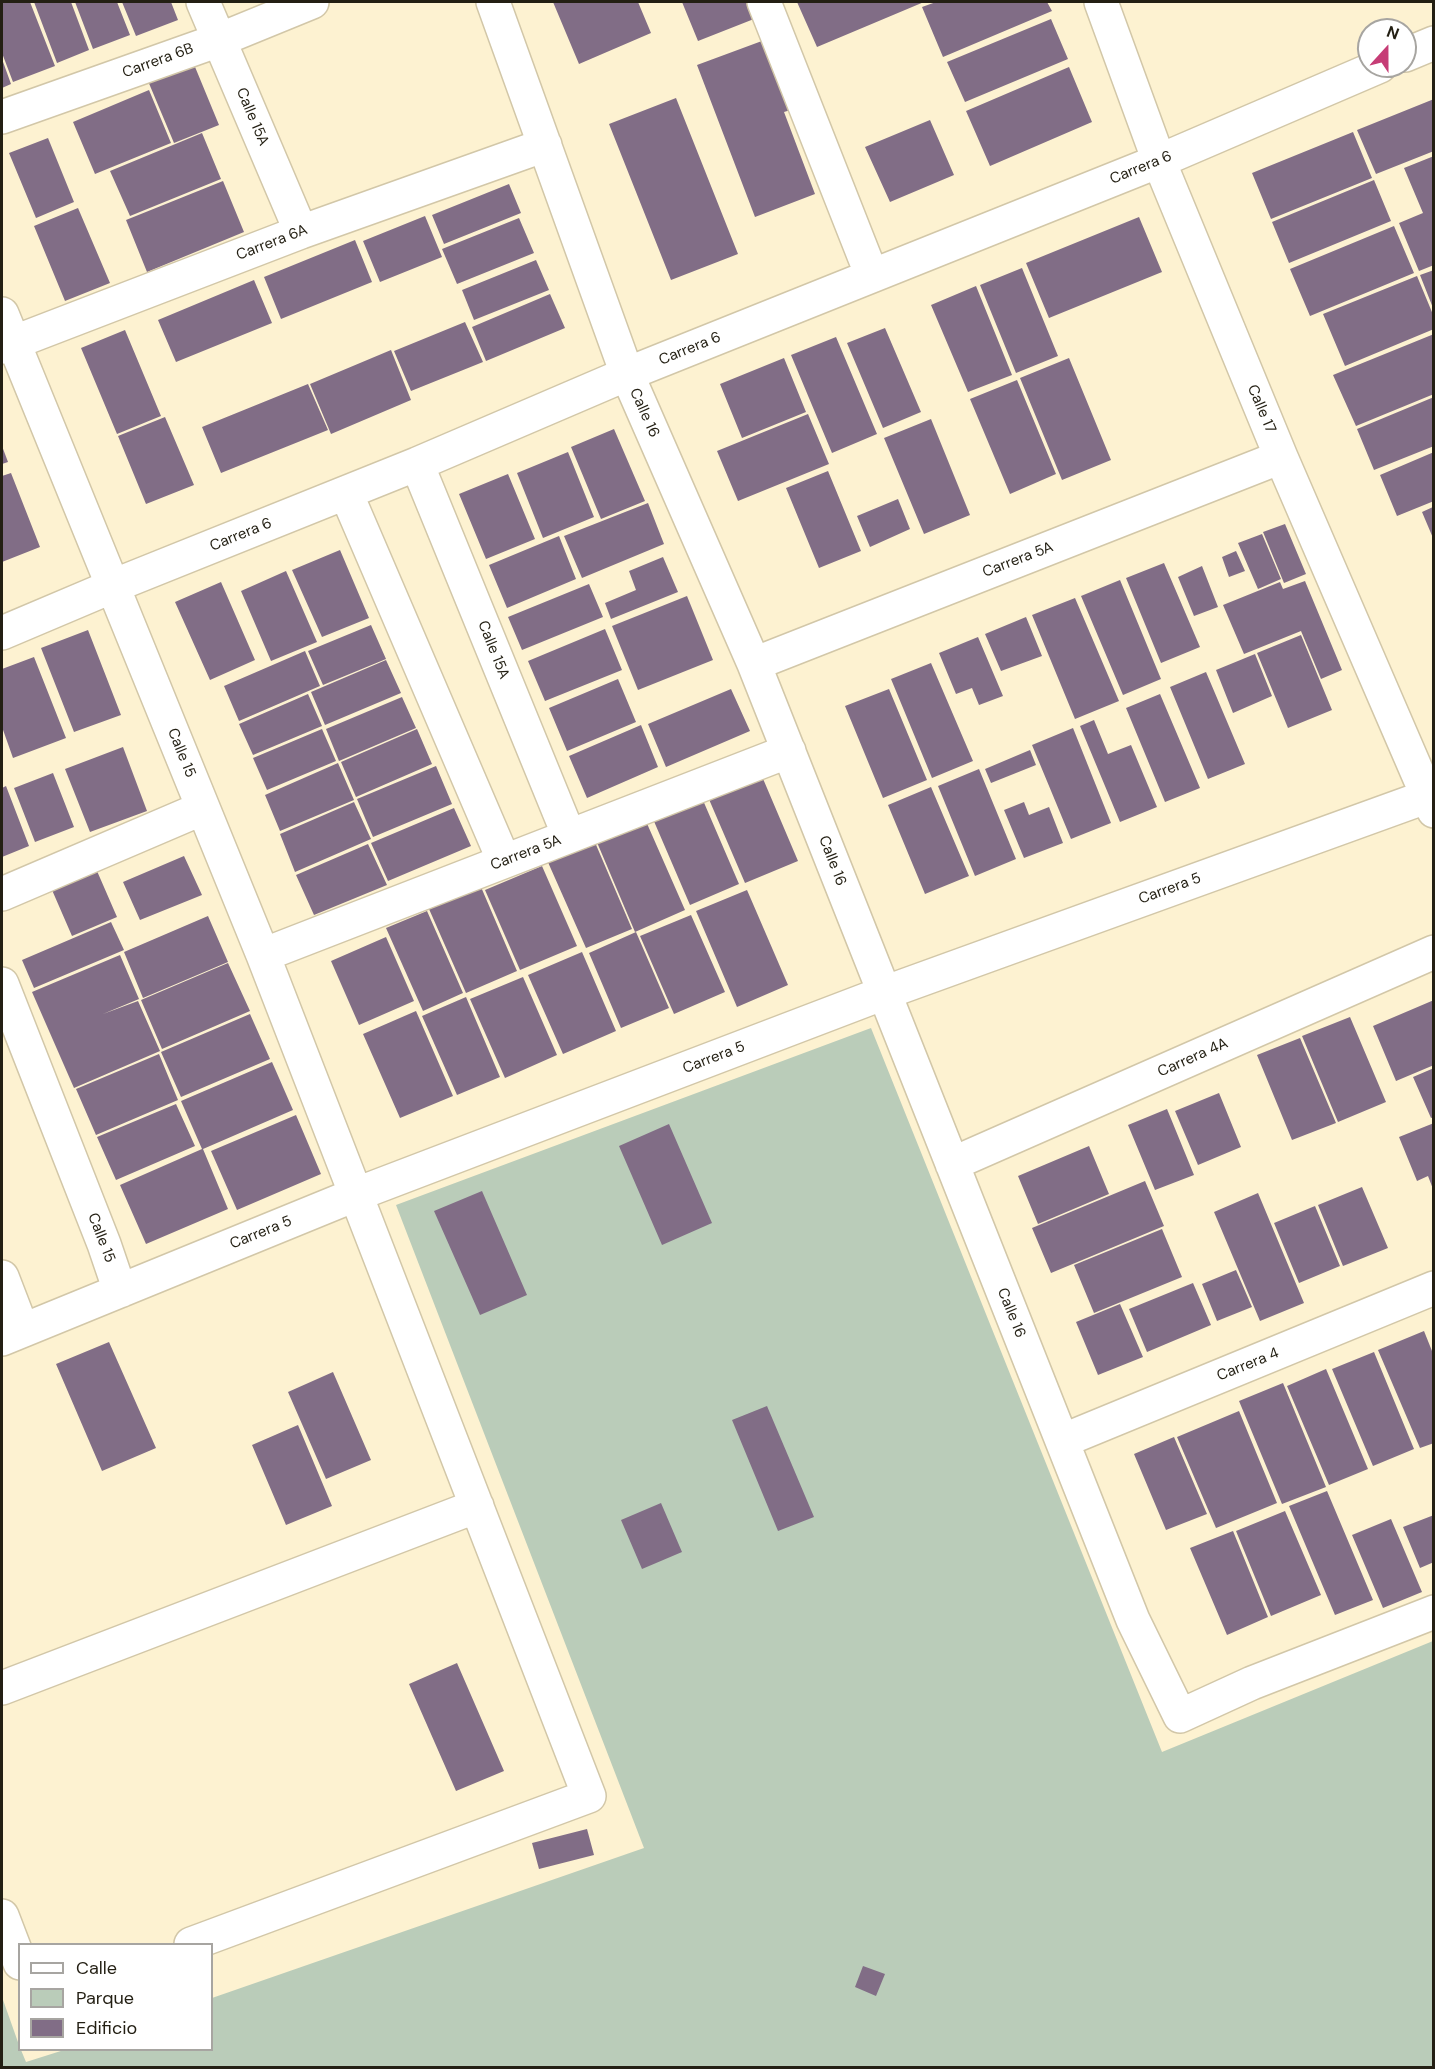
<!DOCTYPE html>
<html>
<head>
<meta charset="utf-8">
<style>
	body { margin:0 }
	#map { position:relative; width:1435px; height:2069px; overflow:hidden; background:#fdf2d1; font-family:"DM Sans",sans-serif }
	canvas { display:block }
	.frame { position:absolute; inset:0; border:3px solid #231f13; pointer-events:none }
	.legend { position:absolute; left:18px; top:1943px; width:195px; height:108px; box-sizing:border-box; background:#fff; border:2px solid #a7a5a1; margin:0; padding:8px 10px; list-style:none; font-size:18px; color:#231f13 }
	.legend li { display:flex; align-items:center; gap:12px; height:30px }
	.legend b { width:30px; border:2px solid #a7a5a1 }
	.north { position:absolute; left:1357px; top:18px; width:60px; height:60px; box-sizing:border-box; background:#fff; border:2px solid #a7a5a1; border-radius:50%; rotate:21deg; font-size:16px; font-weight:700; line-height:24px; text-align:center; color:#231f13 }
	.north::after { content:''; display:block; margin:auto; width:21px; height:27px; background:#c63d76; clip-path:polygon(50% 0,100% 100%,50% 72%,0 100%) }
</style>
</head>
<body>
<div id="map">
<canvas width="1435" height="2069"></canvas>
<div class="frame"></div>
<ul class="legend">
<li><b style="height:8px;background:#fff"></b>Calle</li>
<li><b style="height:16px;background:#baccb9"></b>Parque</li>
<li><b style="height:16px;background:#816d86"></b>Edificio</li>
</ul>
<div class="north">N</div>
</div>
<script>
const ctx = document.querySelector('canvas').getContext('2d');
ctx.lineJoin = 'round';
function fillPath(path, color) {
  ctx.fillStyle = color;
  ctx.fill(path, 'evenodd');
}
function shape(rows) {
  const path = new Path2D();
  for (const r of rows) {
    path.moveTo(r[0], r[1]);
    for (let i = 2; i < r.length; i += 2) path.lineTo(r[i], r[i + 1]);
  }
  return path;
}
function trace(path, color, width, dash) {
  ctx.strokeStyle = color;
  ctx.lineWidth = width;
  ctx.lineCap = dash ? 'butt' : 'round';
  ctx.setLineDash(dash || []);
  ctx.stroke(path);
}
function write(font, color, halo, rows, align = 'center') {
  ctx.font = font + ' "DM Sans",sans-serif';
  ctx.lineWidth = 5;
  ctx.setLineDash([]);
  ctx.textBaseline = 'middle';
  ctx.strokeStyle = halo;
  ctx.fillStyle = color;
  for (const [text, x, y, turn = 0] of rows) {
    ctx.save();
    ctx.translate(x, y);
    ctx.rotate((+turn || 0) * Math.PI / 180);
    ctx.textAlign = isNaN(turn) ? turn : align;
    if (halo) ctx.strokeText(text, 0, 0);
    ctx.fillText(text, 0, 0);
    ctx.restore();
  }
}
const green = shape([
	[871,1028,1162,1752,1433,1641,1433,2067,2,2067,2,1997,19,2045,20,2050,21,2050,26,2062,64,2050,212,2050,212,1998,644,1848,396,1205]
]);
const building = shape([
	[2,2,30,2,55,66,13,82,2,53],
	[34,2,71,2,89,50,57,63],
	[75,2,117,2,130,35,93,49],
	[122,2,171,2,178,20,136,36],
	[553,2,638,2,651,33,579,64],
	[682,2,753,2,759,17,698,41],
	[797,2,924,2,817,47],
	[936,2,1047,2,1052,11,943,57,922,7],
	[1051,19,1068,59,965,102,947,62],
	[770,38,797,108,784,112,815,194,755,217,697,65],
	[2,59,11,84,2,88],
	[193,62,219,125,174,143,148,81],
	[1069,67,1092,122,990,166,966,111],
	[149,90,171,143,95,174,73,122],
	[676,98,738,254,671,280,609,124],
	[1434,99,1434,151,1376,174,1357,130],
	[930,120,954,175,890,202,865,147],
	[1353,132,1372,178,1271,219,1252,173],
	[202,133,221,179,130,216,110,171],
	[48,138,74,202,36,218,9,153],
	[1434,156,1434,265,1419,271,1399,223,1423,213,1404,168],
	[1374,180,1391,221,1289,263,1272,222],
	[223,181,244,232,147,272,126,220],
	[509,184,521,213,444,244,432,215],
	[78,208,110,283,65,301,34,226],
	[425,216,442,257,380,282,363,241],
	[1139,217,1162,272,1049,318,1026,263],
	[519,218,534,253,457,284,442,249],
	[1394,226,1414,273,1310,316,1290,269],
	[355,240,372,282,281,319,264,277],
	[536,260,549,290,474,320,462,290],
	[1022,268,1058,356,1016,373,980,285],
	[1434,270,1434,308,1433,308,1420,275],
	[1417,276,1434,317,1434,329,1345,366,1323,314],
	[254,280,272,323,176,362,158,320],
	[976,286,1012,375,968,392,931,305],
	[550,294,565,328,486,361,472,327],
	[465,322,483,362,411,391,394,351],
	[885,328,921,412,883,428,847,343],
	[125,330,161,416,117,434,81,348],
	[1434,334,1434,394,1356,426,1333,375],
	[836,337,877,434,832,453,791,355],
	[391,350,411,400,331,434,310,384],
	[784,358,806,412,742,438,720,384],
	[1069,358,1111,460,1062,480,1020,378],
	[1017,380,1056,474,1010,494,970,399],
	[308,384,328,430,221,473,202,427],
	[1434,397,1434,446,1374,470,1357,429],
	[808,414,829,464,738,501,717,451],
	[165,417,194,485,146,504,118,436],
	[931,419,970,515,924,534,884,438],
	[614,429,645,501,601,519,571,447],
	[2,446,8,462,2,464],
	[568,452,594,517,543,538,517,473],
	[1434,452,1434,501,1397,516,1380,475],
	[828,471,861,551,819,568,786,488],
	[11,473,40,547,2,562,2,476],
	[508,474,535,539,486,559,459,494],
	[898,499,910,529,870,547,857,516],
	[648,503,664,544,582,578,564,536],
	[1433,507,1433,538,1422,512],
	[1285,524,1306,574,1284,583,1263,532],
	[1262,534,1281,579,1258,589,1238,543],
	[559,536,576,579,507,608,489,565],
	[340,550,369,618,322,637,292,570],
	[1236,551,1245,571,1229,577,1222,557],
	[663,557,678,592,611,619,605,603,636,590,629,571],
	[1164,563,1200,647,1161,663,1126,578],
	[1202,566,1218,607,1194,616,1178,577],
	[286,571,317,642,271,661,241,591],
	[1120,580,1161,679,1123,695,1081,596],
	[1305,581,1342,670,1321,679,1301,631,1244,654,1223,605,1280,582,1283,589],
	[221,582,255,660,210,680,175,602],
	[589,584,603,617,522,650,508,617],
	[687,596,713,660,638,690,612,626],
	[1075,598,1119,701,1075,719,1032,615],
	[1026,617,1042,656,1001,671,985,634],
	[371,625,386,659,323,685,308,651],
	[605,629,622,670,545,701,528,661],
	[88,630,121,715,74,732,41,648],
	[1301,635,1332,710,1288,728,1257,653],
	[978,637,1003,696,979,705,972,688,956,694,939,653],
	[305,651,320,686,239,721,224,686],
	[1255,654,1272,696,1233,713,1216,670],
	[34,657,66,738,13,758,2,727,2,669],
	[386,660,401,693,325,725,311,692],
	[931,663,973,761,932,778,891,679],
	[1206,672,1245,764,1208,779,1170,687],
	[618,679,636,722,567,751,549,708],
	[731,689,750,731,666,767,648,724],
	[889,689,927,780,883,798,845,706],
	[308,694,322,726,253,755,239,724],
	[1160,694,1200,788,1165,802,1126,708],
	[402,697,416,728,339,761,326,729],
	[1094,720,1108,754,1131,745,1157,807,1120,822,1080,726],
	[641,725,658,767,587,798,569,756],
	[1073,728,1111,823,1071,839,1032,745],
	[322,729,336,761,267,790,253,758],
	[417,729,432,764,356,797,341,762],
	[123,747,147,811,90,832,65,769],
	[1030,750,1036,765,991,783,985,769],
	[338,763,354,800,280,831,265,795],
	[436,766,452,804,373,837,357,799],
	[979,769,1016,859,975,876,938,786],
	[53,773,74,827,35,842,14,788],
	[761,774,798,861,745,883,708,797],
	[6,786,29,846,2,857,2,788],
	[931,787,969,876,925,894,888,805],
	[702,798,739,884,690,905,653,819],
	[354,802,371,839,295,872,280,834],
	[1024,802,1029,815,1049,807,1063,843,1024,858,1004,810],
	[454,808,471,846,388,881,371,843],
	[645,819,685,910,635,932,596,840],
	[594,840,632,929,586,948,547,860],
	[368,844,387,885,314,915,296,875],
	[184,856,202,895,140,920,123,882],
	[542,866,577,946,520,970,485,890],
	[97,871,117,917,72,936,52,890],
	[481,887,517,971,466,993,429,909],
	[747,890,788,985,737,1007,696,911],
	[427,911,463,993,423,1011,386,928],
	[691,915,725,992,674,1014,640,936],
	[208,916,228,962,143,998,124,952],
	[111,922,124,950,34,988,22,960],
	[636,932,669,1008,621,1028,589,953],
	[386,937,414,1001,359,1025,331,961],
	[582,952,616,1031,563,1054,528,975],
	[120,955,139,999,103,1014,138,1001,160,1051,74,1088,32,992],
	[228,963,250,1011,162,1049,141,1000],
	[523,977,557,1055,505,1078,470,999],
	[466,997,500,1077,457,1095,422,1016],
	[1434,1000,1434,1065,1396,1081,1373,1026],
	[416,1011,453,1096,400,1118,363,1034],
	[250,1014,270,1059,181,1097,161,1052],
	[1350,1017,1386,1102,1338,1122,1302,1036],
	[1300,1038,1336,1123,1292,1140,1257,1055],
	[159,1054,178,1100,96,1135,76,1089],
	[272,1062,293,1110,203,1149,228,1209,146,1244,120,1185,202,1149,181,1101],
	[1434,1068,1434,1117,1431,1118,1413,1077],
	[1219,1093,1241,1147,1198,1165,1175,1111],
	[176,1104,195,1146,116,1180,97,1137],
	[1167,1109,1194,1175,1155,1190,1128,1125],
	[296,1115,321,1174,237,1210,211,1151],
	[1434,1123,1434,1189,1433,1189,1428,1176,1417,1181,1399,1137],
	[669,1124,712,1223,662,1245,619,1146],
	[1089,1146,1109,1194,1038,1224,1018,1176],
	[1145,1181,1164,1226,1051,1273,1032,1228],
	[1362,1187,1388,1248,1343,1266,1318,1205],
	[482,1191,527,1295,480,1315,434,1211],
	[1258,1193,1304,1303,1260,1321,1214,1212],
	[1315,1206,1340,1266,1299,1283,1274,1223],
	[1162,1229,1182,1277,1094,1313,1074,1265],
	[1236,1270,1252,1307,1217,1321,1202,1284],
	[1193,1283,1211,1325,1147,1352,1129,1309],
	[1120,1304,1143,1357,1098,1375,1076,1322],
	[1424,1331,1434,1356,1434,1443,1420,1448,1378,1350],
	[109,1342,156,1448,102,1471,56,1364],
	[1374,1352,1414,1449,1373,1466,1332,1369],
	[1326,1369,1368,1469,1329,1485,1287,1386],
	[333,1372,371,1460,326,1479,288,1392],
	[1283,1383,1326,1487,1282,1504,1239,1401],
	[767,1406,814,1517,778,1531,732,1420],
	[1239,1411,1277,1503,1216,1528,1177,1437],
	[298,1425,332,1506,286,1525,252,1445],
	[1174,1437,1207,1514,1166,1530,1134,1454],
	[1327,1491,1373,1600,1335,1615,1289,1506],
	[661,1503,682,1552,642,1569,621,1520],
	[1285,1511,1321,1595,1271,1616,1236,1531],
	[1434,1515,1434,1562,1420,1568,1403,1527],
	[1391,1519,1422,1592,1383,1608,1352,1535],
	[1233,1531,1268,1617,1227,1635,1190,1548],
	[457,1663,504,1771,456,1791,409,1684],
	[587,1829,594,1855,539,1869,532,1843],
	[863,1966,885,1974,876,1996,855,1987]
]);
const street = shape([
	[203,2,301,232],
	[493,2,627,374,754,664,1133,1620,1180,1716,1252,1683,1434,1612],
	[764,2,872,276],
	[1101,2,1159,161,1281,457,1434,811],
	[1405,55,1434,43],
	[2,117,219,40,312,2],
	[2,314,263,955,589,1796,191,1944],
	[2,347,301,232,545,145],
	[417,464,569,836],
	[346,493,504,861],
	[2,633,113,586,417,464,627,374,1159,161,1380,66],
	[754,664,1281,457],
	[2,894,203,808],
	[263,955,789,751],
	[2,984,104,1244,120,1291],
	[952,1164,1434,952],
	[2,1277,22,1329],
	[2,1339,357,1194,884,993,1434,794],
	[1062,1441,1434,1288],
	[2,1688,477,1506],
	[2,1916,20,1963]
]);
const streetNames = [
	["Carrera 6B",158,61,-20],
	["Calle 15A",252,117,67],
	["Carrera 6",1141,168,-22],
	["Carrera 6A",272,243,-21],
	["Carrera 6",690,349,-22],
	["Calle 17",1261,409,67],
	["Calle 16",644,413,66],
	["Carrera 6",241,535,-22],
	["Carrera 5A",1018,560,-21],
	["Calle 15A",493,650,68],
	["Calle 15",181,753,68],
	["Carrera 5A",526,853,-21],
	["Calle 16",832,861,69],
	["Carrera 5",1170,889,-20],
	["Carrera 5",714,1058,-21],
	["Carrera 4A",1193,1058,-24],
	["Carrera 5",261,1233,-22],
	["Calle 15",101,1238,69],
	["Calle 16",1011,1313,68],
	["Carrera 4",1248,1365,-22]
];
fillPath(green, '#baccb9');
fillPath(building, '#816d86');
trace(street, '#d2c7a8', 36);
trace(street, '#fff', 33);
write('15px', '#231f13', '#fff', streetNames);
</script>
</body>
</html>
